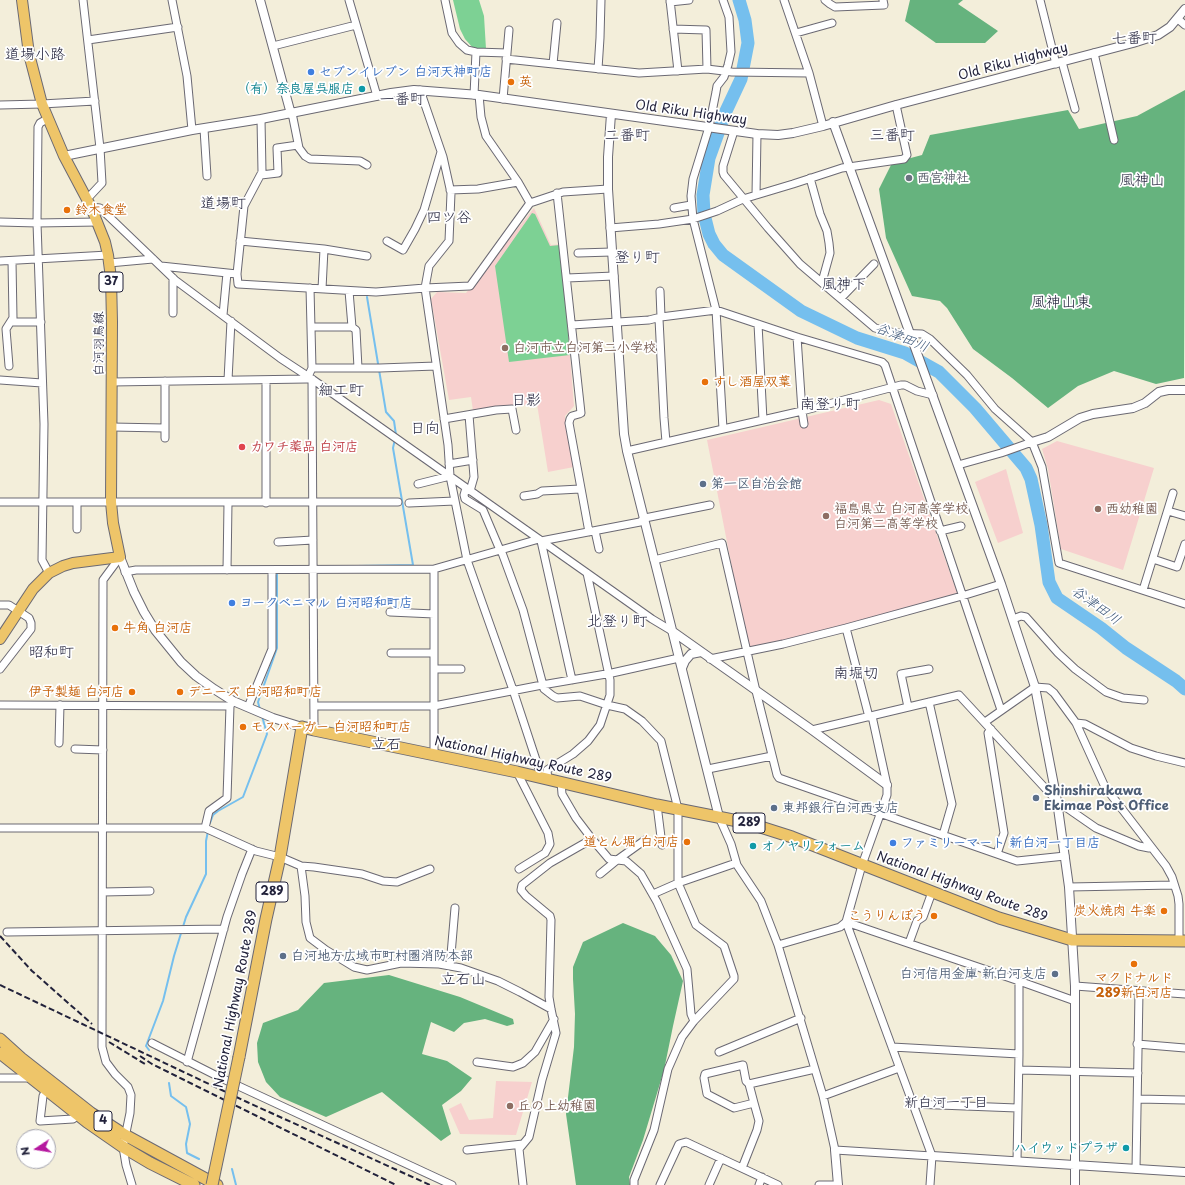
<!DOCTYPE html>
<html>
<head>
<meta charset="utf-8">
<style>
	body { margin:0 }
	#map { position:relative; width:1185px; height:1185px; overflow:hidden; background:#f3eeda; font-family:"Playpen Sans",sans-serif }
	canvas { display:block }
	.north { position:absolute; left:16px; top:1129px; width:40px; height:40px; box-sizing:border-box; background:#fff; border:1px solid #a7a7b1; border-radius:50%; rotate:258deg; font-size:11px; font-weight:700; line-height:16px; text-align:center; color:#22223b }
	.north::after { content:''; display:block; margin:auto; width:14px; height:18px; background:#b5179e; clip-path:polygon(50% 0,100% 100%,50% 72%,0 100%) }
</style>
</head>
<body>
<div id="map">
<canvas width="1185" height="1185"></canvas>
<div class="north">N</div>
</div>
<script>
const ctx = document.querySelector('canvas').getContext('2d');
ctx.lineJoin = 'round';
function fillPath(path, color) {
  ctx.fillStyle = color;
  ctx.fill(path, 'evenodd');
}
function shape(rows) {
  const path = new Path2D();
  for (const r of rows) {
    path.moveTo(r[0], r[1]);
    for (let i = 2; i < r.length; i += 2) path.lineTo(r[i], r[i + 1]);
  }
  return path;
}
function trace(path, color, width, dash) {
  ctx.strokeStyle = color;
  ctx.lineWidth = width;
  ctx.lineCap = dash ? 'butt' : 'round';
  ctx.setLineDash(dash || []);
  ctx.stroke(path);
}
function write(font, color, halo, rows, align = 'center') {
  ctx.font = font + ' "Playpen Sans","Klee One",sans-serif';
  ctx.lineWidth = 3.5;
  ctx.setLineDash([]);
  ctx.textBaseline = 'middle';
  ctx.strokeStyle = halo;
  ctx.fillStyle = color;
  for (const [text, x, y, turn = 0] of rows) {
    ctx.save();
    ctx.translate(x, y);
    ctx.rotate((+turn || 0) * Math.PI / 180);
    ctx.textAlign = isNaN(turn) ? turn : align;
    if (halo) ctx.strokeText(text, 0, 0);
    ctx.fillText(text, 0, 0);
    ctx.restore();
  }
}
const built = shape([
	[534,208,551,245,561,244,574,406,565,416,574,467,548,472,537,404,473,411,471,397,449,400,431,299,437,292,466,293],
	[879,400,891,404,957,593,842,626,748,649,707,440],
	[1057,441,1154,468,1123,570,1061,549,1048,469,1042,449],
	[1006,469,1023,533,998,543,975,482],
	[496,1081,532,1082,516,1135,460,1134,449,1109,461,1103,469,1120,493,1118]
]);
const green = shape([
	[453,0,479,0,484,16,486,49,473,48,465,39,460,29],
	[532,213,535,214,550,246,560,245,570,355,509,362,495,266]
]);
const forest = shape([
	[910,0,963,0,958,4,998,31,985,43,936,43,905,21],
	[1185,90,1184,378,1156,384,1114,371,1078,386,1048,408,1012,378,973,349,947,308,940,301,912,296,886,238,879,189,892,163,922,155,930,135,1068,110,1079,129,1137,116],
	[623,923,655,936,671,955,683,981,673,1026,664,1070,643,1140,629,1177,630,1185,576,1185,566,1114,574,1047,575,1014,573,979,573,967,583,942],
	[389,975,460,997,513,1019,514,1024,507,1026,485,1019,464,1023,454,1032,431,1022,422,1054,447,1061,472,1078,461,1091,442,1105,451,1134,441,1141,382,1092,326,1117,280,1097,266,1082,258,1062,257,1043,263,1023,298,1010,324,983]
]);
const stream = shape([
	[367,297,386,412,394,421,396,435],
	[357,566,413,565,393,448,395,439],
	[260,710,258,702,277,648,277,571],
	[210,823,213,815,218,811,243,797,267,734,262,716],
	[149,1050,146,1046,163,1001,174,956,186,917,206,874,206,841,208,831],
	[169,1083,171,1096,186,1107,190,1124,186,1144,187,1153,199,1159],
	[232,1169,236,1185]
]);
const river = shape([
	[739,0,745,20,748,43,741,79,726,111,709,158,703,195,704,214,709,234,714,244,723,255,801,311,857,338,905,353,939,372,975,408,1026,468,1031,479,1041,525,1049,582,1057,598,1101,628,1126,648,1176,681,1185,689]
]);
const minor = shape([
	[83,0,100,148,102,183,87,199],
	[172,0,187,76,192,130],
	[349,0,377,96],
	[445,0,452,33,459,43,467,50,476,52,507,53],
	[670,0,678,71],
	[784,0,809,73,823,126],
	[825,0,830,4,835,7,884,5,883,0],
	[1040,0,1056,64],
	[670,2,689,0],
	[1178,19,1185,25],
	[673,29,706,30,707,69],
	[796,33,832,23],
	[88,40,178,27],
	[273,46,356,25],
	[1094,53,1114,140],
	[506,59,639,73,707,69,732,72,809,73],
	[1062,62,1075,109],
	[553,64,557,23],
	[598,69,600,38,601,0],
	[420,90,443,157,451,193,449,241,429,266,425,288,448,445,450,476,467,560,513,690,542,778],
	[474,95,476,52],
	[479,95,481,117,486,136,518,182,530,203],
	[503,99,509,30],
	[0,105,42,104,95,101],
	[292,113,299,148,305,156,310,159,360,161,367,165],
	[47,119,40,123,38,127,37,223,44,424,42,560,49,573],
	[261,119,262,172,244,206,237,274,238,284,376,292,425,288,470,286,530,203,563,192,608,189],
	[204,129,207,176],
	[734,131,723,166,723,172,724,175,768,228,800,264,875,328,895,333,922,334,930,339,967,375,995,409,1032,442,1042,467,1059,563,1185,604],
	[261,175,278,173,277,148,298,145],
	[810,178,820,214,827,231,829,243,830,253,822,282],
	[450,190,478,189,518,182],
	[557,193,581,413,579,414,572,416,570,419,569,423,589,532],
	[756,195,757,134],
	[222,201,245,203],
	[91,207,100,208,175,280,280,358,312,379,587,573,652,619,672,631],
	[674,208,691,205],
	[0,222,37,223,98,222],
	[610,228,659,224,693,219,717,211,743,199,793,184,842,168,904,159,907,155,896,105],
	[240,241,324,249,367,256],
	[387,241,403,250,415,229,424,210,441,152],
	[578,253,612,252],
	[0,261,108,255],
	[109,263,153,259],
	[161,266,237,274],
	[567,278,614,276],
	[322,289,324,249],
	[349,291,352,327],
	[841,298,874,264],
	[173,313,173,278],
	[223,315,227,273],
	[11,322,41,322],
	[758,324,763,420],
	[572,325,649,320,661,317,660,291],
	[311,327,352,327,356,330,358,368],
	[797,337,802,411,804,424],
	[9,366,6,329,13,318,12,261],
	[312,368,380,368,436,366],
	[312,379,314,730],
	[0,380,42,383],
	[228,380,231,321],
	[112,382,307,379,312,368,310,288],
	[469,415,474,477,470,491],
	[444,419,496,410,512,409,516,430],
	[112,427,164,428],
	[723,429,716,310,693,219,691,196,693,179,709,127,716,92,717,86,724,77,728,65,731,52,729,17,723,0],
	[165,438,165,381],
	[666,442,664,418,659,319,661,317,716,310,797,337,882,362,885,365,1001,710],
	[627,451,802,411,901,385,905,385,917,391,933,395],
	[449,464,473,460],
	[958,465,1001,453,1032,442],
	[418,484,450,476],
	[466,488,464,495,465,499,483,510,500,550],
	[524,496,537,494,542,491,580,489],
	[0,502,398,502],
	[266,503,266,380],
	[409,503,455,501],
	[1168,511,1185,516],
	[77,529,77,502],
	[595,531,599,549],
	[940,531,961,526],
	[541,541,640,522,645,518,710,505],
	[541,541,572,680],
	[278,542,313,540],
	[501,550,523,610,544,689,553,696,557,698,580,696,607,705,625,709,642,721,661,741,678,809,678,883,696,925,724,946,734,976,734,979,694,1021,682,1037,668,1069,654,1130,634,1180,634,1185],
	[120,557,103,580,102,1037,102,1047,106,1062,115,1074,128,1087,131,1095,130,1113,123,1147,126,1165,132,1185],
	[1153,559,1177,567,1185,544],
	[654,560,722,543,756,691,777,775,779,778,1017,861,1065,856],
	[434,569,434,755],
	[227,570,228,503],
	[125,572,136,570,434,569,539,539],
	[1143,590,1173,493],
	[0,605,9,605,29,618,31,623,31,629,0,669],
	[390,612,434,614],
	[1013,619,1021,616,1026,617,1058,653,1075,669,1106,692,1123,698,1144,700],
	[846,628,869,717],
	[391,653,434,653],
	[710,659,783,644,846,628,962,596,1001,584],
	[434,669,461,669],
	[929,702,952,804,943,835],
	[0,705,230,706,233,701],
	[314,706,434,706,542,685,612,673,679,658],
	[248,707,272,649,272,570],
	[908,707,901,674,929,669],
	[985,722,1035,687,1048,688,1054,693,1076,723,1105,787,1166,866,1172,877,1178,896,1179,904,1179,941],
	[1076,723,1085,724,1131,748,1156,756,1185,763],
	[991,729,988,733,1004,833,997,854],
	[812,730,959,695,1057,801,1096,828,1139,846,1149,848,1152,848],
	[59,743,60,705],
	[75,749,103,750],
	[708,769,772,756],
	[517,772,548,833,550,844,545,853,519,869],
	[548,780,547,770,573,754,588,741,600,725,610,695,610,680,587,573],
	[561,782,562,794,576,818,592,839,609,859,626,861,641,874,657,902,687,969,691,1014,694,1021],
	[657,805,662,845],
	[719,817,731,844,737,865,761,901,778,945,823,1096,835,1150,932,1156],
	[0,828,205,828,256,851,280,857,301,866,305,896,306,922,310,938,326,950,354,967,367,970,401,963,439,964,461,968,498,981,520,992,551,1009],
	[205,828,209,811,227,798,230,706],
	[301,866,314,867,362,874,383,881,397,882,430,869],
	[600,874,617,860,645,840],
	[1069,887,1174,885],
	[103,892,150,891],
	[653,894,678,883,736,863],
	[846,922,932,1156,930,1185],
	[846,922,1019,981,1075,1001],
	[7,932,224,929],
	[909,943,917,921,923,917,932,892],
	[778,945,840,927,846,922,862,865,887,795,887,785,872,716],
	[450,966,455,908],
	[1075,986,1185,994],
	[152,1043,219,1077,452,1185],
	[1137,1044,1185,1048],
	[892,1047,1019,1054],
	[719,1052,801,1018],
	[187,1062,227,917,242,874,252,849],
	[477,1062,513,1067,523,1063,535,1052,554,1019],
	[1019,1070,1138,1073],
	[0,1078,26,1078,29,1076],
	[749,1084,815,1069],
	[46,1090,43,1096,40,1121,73,1119,78,1115],
	[823,1096,899,1068],
	[1138,1099,1185,1100],
	[913,1104,1017,1108],
	[467,1150,523,1144],
	[1017,1161,1019,1054,1019,981],
	[742,1168,757,1130,759,1121,754,1103,749,1084,746,1081,743,1065,705,1074,704,1078,707,1094,734,1108,754,1103],
	[1136,1169,1139,992],
	[523,1185,519,1149,529,1137,542,1080,556,1033,551,1009,549,997,551,920,550,916,526,896,521,890,522,885,550,863,592,839],
	[660,1185,679,1144,686,1142,778,1185],
	[709,1185,721,1158],
	[759,1185,762,1177],
	[819,1185,838,1185]
]);
const tertiary = shape([
	[260,0,291,114],
	[611,114,608,157,608,189,624,434,627,451,719,817],
	[833,122,1001,584,1035,687,1057,801,1069,887,1075,986,1075,1185],
	[64,156,192,130,261,119,391,93,414,90,479,95,757,134,778,135,793,133,823,126,896,105,1133,43,1158,35,1170,27,1185,9],
	[1032,442,1048,437,1080,418,1093,414,1133,408,1145,403,1159,392,1168,390,1185,390],
	[120,557,134,592,144,612,155,630,181,662,196,676,214,689,233,701,273,718,302,727],
	[672,631,812,730,887,785],
	[682,668,685,661,691,654,701,652],
	[835,1150,838,1185],
	[932,1156,1185,1172]
]);
const primary = shape([
	[0,639,33,589,49,573,63,566,73,563,120,557,113,523,111,502,112,322,111,278,108,255,105,242,91,207,64,156,42,104,29,54,22,0]
]);
const trunk = shape([
	[0,1039,21,1058,91,1113,125,1135,217,1185],
	[0,1053,87,1122,123,1147,150,1163,194,1185],
	[239,1057,266,919,280,857,302,727,314,730,517,772,657,805,748,823,792,837,999,918,1072,940,1185,941]
]);
const rail = shape([
	[0,936,32,971,92,1024],
	[0,985,247,1102,430,1185],
	[109,1042,145,1064],
	[140,1056,152,1064,396,1185]
]);
const trunkBridge = shape([
	[212,1185,239,1057]
]);
const markers = [
	[311,72,4,"#3f7fe0"],
	[511,82,4,"#e8710a"],
	[362,89,4,"#0f9aa8"],
	[909,178,4,"#6b7280"],
	[67,210,4,"#e8710a"],
	[505,348,4,"#8d6e63"],
	[705,382,4,"#e8710a"],
	[242,447,4,"#e0444e"],
	[703,484,4,"#5c6f8a"],
	[1098,509,4,"#8d6e63"],
	[826,516,4,"#8d6e63"],
	[232,603,4,"#3f7fe0"],
	[115,628,4,"#e8710a"],
	[132,692,4,"#e8710a"],
	[180,692,4,"#e8710a"],
	[243,727,4,"#e8710a"],
	[1036,798,4,"#5c6f8a"],
	[774,808,4,"#5c6f8a"],
	[687,842,4,"#e8710a"],
	[893,843,4,"#3f7fe0"],
	[753,846,4,"#0f9aa8"],
	[1164,911,4,"#e8710a"],
	[934,916,4,"#e8710a"],
	[283,956,4,"#5c6f8a"],
	[1134,964,4,"#e8710a"],
	[1055,974,4,"#5c6f8a"],
	[510,1106,4,"#8d6e63"],
	[1126,1148,4,"#0f9aa8"]
];
const shields = [
	[111,282,24],
	[749,823,32],
	[272,892,32],
	[103,1121,18]
];
const shieldNames = [
	["37",111,282],
	["289",749,823],
	["289",272,892],
	["4",103,1121]
];
const streetNames = [
	["Old Riku Highway",1013,62,-15],
	["Old Riku Highway",691,113,8],
	["白河羽鳥線",99,344,-90],
	["National Highway Route 289",523,760,12],
	["National Highway Route 289",962,887,20],
	["National Highway Route 289",236,999,-79]
];
const shopNames = [
	["セブンイレブン 白河天神町店",319,72],
	["ヨークベニマル 白河昭和町店",240,603],
	["ファミリーマート 新白河一丁目店",901,843]
];
const foodNames = [
	["英",519,82],
	["鈴木食堂",75,210],
	["すし酒屋双葉",713,382],
	["牛角 白河店",123,628],
	["伊予製麺 白河店",124,692,"right"],
	["デニーズ 白河昭和町店",188,692],
	["モスバーガー 白河昭和町店",251,727],
	["道とん堀 白河店",679,842,"right"],
	["炭火焼肉 牛楽",1156,911,"right"],
	["こうりんぼう",926,916,"right"],
	["マクドナルド",1134,978,"center"],
	["289新白河店",1134,993,"center"]
];
const cultureNames = [
	["（有）奈良屋呉服店",354,89],
	["オノヤリフォーム",761,846,"left"],
	["ハイウッドプラザ",1118,1148]
];
const worshipNames = [
	["西宮神社",917,178]
];
const educationNames = [
	["白河市立白河第二小学校",513,348],
	["福島県立 白河高等学校",834,509],
	["白河第二高等学校",834,524],
	["西幼稚園",1106,509],
	["丘の上幼稚園",518,1106]
];
const healthNames = [
	["カワチ薬品 白河店",250,447]
];
const serviceNames = [
	["第一区自治会館",711,484],
	["Shinshirakawa",1044,791],
	["Ekimae Post Office",1044,806],
	["東邦銀行白河西支店",782,808],
	["白河地方広域市町村圏消防本部",291,956],
	["白河信用金庫 新白河支店",1047,974,"right"]
];
const waterNames = [
	["谷津田川",902,338,22],
	["谷津田川",1096,606,36]
];
const neighbourhoodNames = [
	["新白河一丁目",946,1103]
];
const quarterNames = [
	["七番町",1134,39],
	["道場小路",35,55],
	["一番町",402,100],
	["二番町",627,136],
	["三番町",892,136],
	["風神山",1142,181],
	["道場町",223,204],
	["四ツ谷",449,218],
	["登り町",637,258],
	["風神下",844,285],
	["風神山東",1061,303],
	["細工町",341,391],
	["日影",526,401],
	["南登り町",830,405],
	["日向",425,429],
	["北登り町",617,622],
	["昭和町",51,653],
	["南堀切",856,674],
	["立石",386,745],
	["立石山",463,980]
];
fillPath(built, '#f7d0ce');
fillPath(green, '#7dd194');
fillPath(forest, '#66b37e');
trace(stream, '#75bfee', 2);
trace(river, '#75bfee', 13);
trace(minor, '#6b6973', 9);
trace(tertiary, '#6b6973', 10);
trace(primary, '#6b6973', 12);
trace(trunk, '#6b6973', 13);
trace(minor, '#fff', 7);
trace(tertiary, '#fff', 8);
trace(primary, '#eec569', 10);
trace(trunk, '#eec569', 11);
trace(rail, '#22223b', 2, [6, 3]);
trace(trunkBridge, '#6b6973', 13, []);
trace(trunkBridge, '#eec569', 11);
for (const [x, y, r, color] of markers) {
  const dot = new Path2D();
  dot.arc(x, y, r, 0, 2 * Math.PI);
  ctx.fillStyle = color;
  ctx.fill(dot);
  trace(dot, '#fff', 1.5);
}
for (const [x, y, w] of shields) {
  const box = new Path2D();
  box.roundRect(x - w / 2, y - 10, w, 20, 3);
  ctx.fillStyle = '#fff';
  ctx.fill(box);
  trace(box, '#22223b', 1);
}
write('bold 12px', '#22223b', null, shieldNames);
write('13px', '#22223b', '#fff', streetNames);
write('bold 13px', '#366cbe', '#fff', shopNames, 'left');
write('bold 13px', '#c56008', '#fff', foodNames, 'left');
write('bold 13px', '#0d838f', '#fff', cultureNames, 'right');
write('bold 13px', '#5b616d', '#fff', worshipNames, 'left');
write('bold 13px', '#785e54', '#fff', educationNames, 'left');
write('bold 13px', '#be3a42', '#fff', healthNames, 'left');
write('bold 13px', '#4e5e75', '#fff', serviceNames, 'left');
write('italic 14px', '#3f597a', '#fff', waterNames);
write('14px', '#22223b', '#fff', neighbourhoodNames);
write('15px', '#22223b', '#fff', quarterNames);
</script>
</body>
</html>
